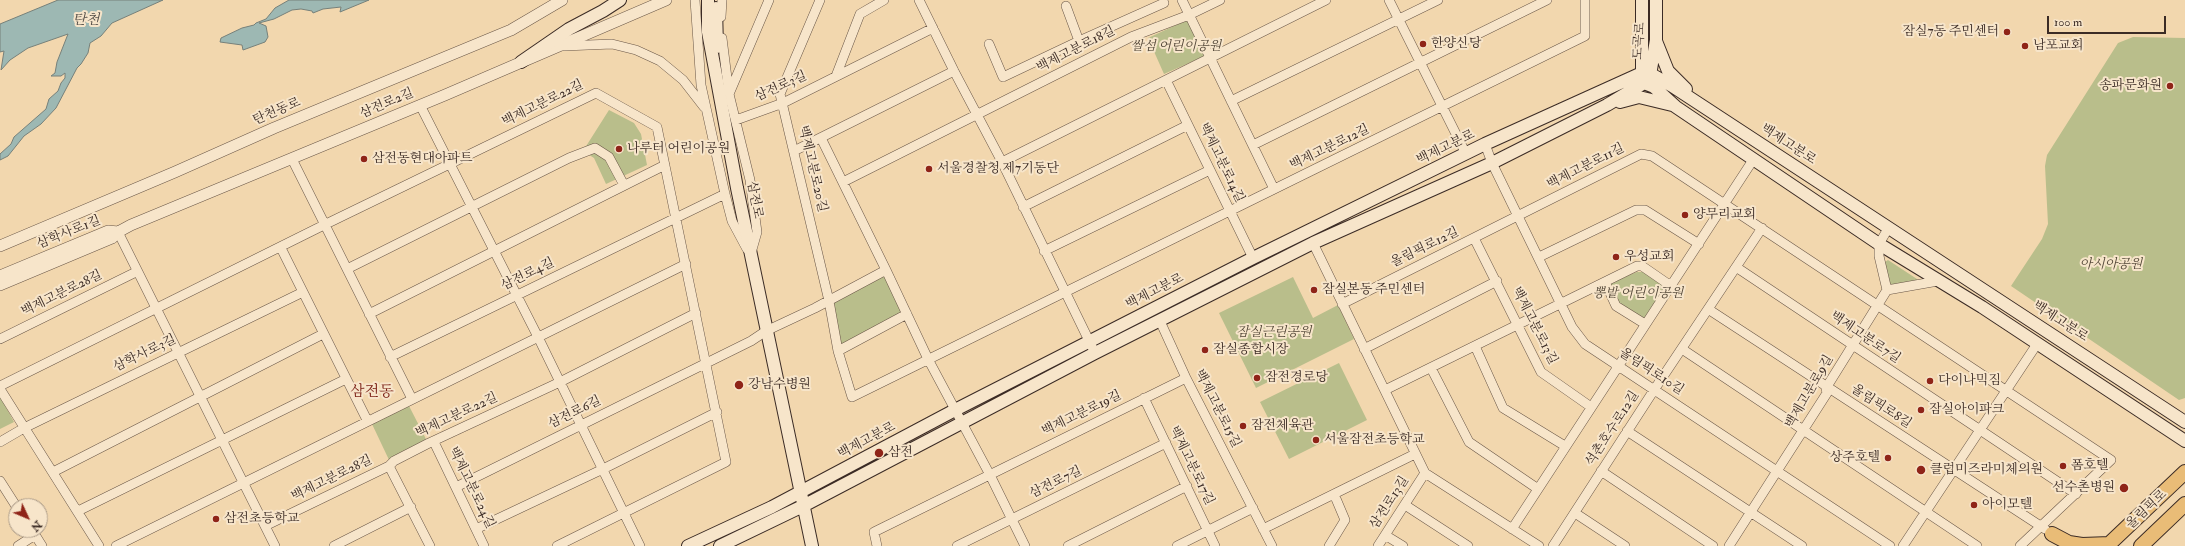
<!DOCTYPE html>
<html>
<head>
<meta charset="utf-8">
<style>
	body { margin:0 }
	#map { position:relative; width:2185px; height:546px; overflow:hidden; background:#f2d7ae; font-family:"IM FELL Double Pica",serif }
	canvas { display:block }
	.north { position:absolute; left:8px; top:498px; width:40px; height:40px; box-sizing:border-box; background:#f7e5ca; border:1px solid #ac9b88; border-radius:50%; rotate:134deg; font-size:11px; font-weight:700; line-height:16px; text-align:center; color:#3b2b25 }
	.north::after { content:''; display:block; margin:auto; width:14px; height:18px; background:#8f2418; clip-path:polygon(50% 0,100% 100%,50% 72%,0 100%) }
	.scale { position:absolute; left:2047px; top:16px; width:119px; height:18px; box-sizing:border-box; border:2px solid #3b2b25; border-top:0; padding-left:5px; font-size:12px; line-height:14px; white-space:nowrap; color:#3b2b25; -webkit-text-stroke:3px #f7e5ca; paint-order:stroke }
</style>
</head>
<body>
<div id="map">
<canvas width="2185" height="546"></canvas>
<div class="north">N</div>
<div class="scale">100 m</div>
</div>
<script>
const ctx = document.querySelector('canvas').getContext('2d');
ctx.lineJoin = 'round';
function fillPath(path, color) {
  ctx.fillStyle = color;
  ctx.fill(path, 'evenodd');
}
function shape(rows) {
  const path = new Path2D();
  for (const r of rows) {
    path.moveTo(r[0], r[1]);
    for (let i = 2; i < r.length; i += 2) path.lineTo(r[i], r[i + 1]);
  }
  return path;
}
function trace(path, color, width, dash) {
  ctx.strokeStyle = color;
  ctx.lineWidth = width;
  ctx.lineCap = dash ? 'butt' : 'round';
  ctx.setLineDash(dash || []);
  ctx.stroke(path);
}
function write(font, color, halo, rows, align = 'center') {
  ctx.font = font + ' "IM FELL Double Pica","Noto Serif KR",serif';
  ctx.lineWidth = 4;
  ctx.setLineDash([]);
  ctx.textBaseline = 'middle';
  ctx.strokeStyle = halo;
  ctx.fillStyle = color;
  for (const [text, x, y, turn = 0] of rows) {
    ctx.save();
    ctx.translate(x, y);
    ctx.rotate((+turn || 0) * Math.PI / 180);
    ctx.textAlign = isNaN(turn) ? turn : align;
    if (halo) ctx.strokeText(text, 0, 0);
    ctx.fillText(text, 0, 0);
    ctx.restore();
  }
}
const green = shape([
	[1189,19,1205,56,1164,74,1148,38],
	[2133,37,2185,38,2185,398,2179,400,2011,286,2042,239,2048,224,2045,166,2047,155,2118,43],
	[609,110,634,123,641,134,647,165,606,184,594,158,583,151],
	[1888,260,1917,279,1916,282,1887,286,1885,262],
	[886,270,907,314,838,351,829,301],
	[1637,272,1644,272,1667,288,1644,321,1619,306,1608,284],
	[1293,277,1313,318,1338,305,1354,339,1256,388,1219,313],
	[1339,363,1367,420,1289,459,1260,402],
	[0,396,14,422,0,429],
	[408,404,428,443,390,462,372,424]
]);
const water = shape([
	[58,0,163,0,112,23,101,36,90,43,88,53,81,64,77,68,56,108,41,124,24,136,8,156,0,160,0,154,11,144,14,137,46,109,49,99,58,91,61,83,65,78,65,73,61,76,51,76,55,73,57,62,68,34,28,48,10,60,1,70,4,51,0,52,0,24,58,0],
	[289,0,369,0,340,12,341,7,323,9,313,13,312,11,301,9,292,10,274,19,259,23,266,26,268,37,265,42,243,50,242,45,220,42,221,38,242,28,254,25,256,23,266,19,275,8,289,0]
]);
const minor = shape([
	[695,0,701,85,725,194,732,221,747,249],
	[820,0,780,94,829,301,838,351,852,397,1585,36,1585,0],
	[919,0,954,71,1002,162,1095,353],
	[1182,0,1274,189],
	[1389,0,1466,154],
	[721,17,722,0],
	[722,38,729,94,750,180,757,232,751,253],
	[1079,41,1164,3],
	[989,44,1003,77,1079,41,1066,6],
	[564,46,612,44,636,50,660,61,683,80,704,107],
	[836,76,860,14,884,0],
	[1166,80,1253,258],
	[729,94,769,0],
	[1231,101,1438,0],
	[420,105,538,337,640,546],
	[736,120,783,103,933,28],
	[821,138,886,270,928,359,990,475,1025,546],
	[1485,144,1492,163,1572,327,1585,344,1890,546],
	[1253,145,1547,0],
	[794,151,954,71],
	[292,159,412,399],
	[1002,162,1326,0],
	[843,182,1131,37,1189,15,1220,0],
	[1023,207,1188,125],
	[118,232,275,546],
	[1474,238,1541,372,1591,407],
	[1313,243,1425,473,1539,546],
	[281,248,367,420],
	[1044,251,1210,170],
	[1539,257,1636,210,1645,210,1699,244],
	[1736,267,2076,494],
	[347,269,569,158,595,148,609,157,624,185],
	[1605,282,1616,306,1645,324],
	[1887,290,1938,281],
	[1342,304,1641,154,1652,156,2111,460,2020,546],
	[1708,309,2045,529],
	[369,314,665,165],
	[1160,321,1186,378,1272,546],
	[0,339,136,272],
	[1475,346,1503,408,1565,446],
	[1364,349,1497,281],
	[1682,349,1977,546],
	[838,351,907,314],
	[390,357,725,194],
	[1431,368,1469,442,1538,489],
	[0,386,326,224,596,93,657,127,726,462,557,546],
	[0,389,99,546],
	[1385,390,1637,266,1642,266,1671,286],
	[1144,398,1215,546],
	[1627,431,1802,546],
	[0,442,24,428,303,292],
	[434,442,484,546],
	[389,466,430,546],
	[1601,471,1713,546],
	[53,472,323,334],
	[0,481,16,506],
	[456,487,751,341,766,331,815,308,886,270],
	[1405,505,1468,546],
	[78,511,346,379],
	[1575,513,1625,546],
	[265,526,389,466,394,461,429,443,560,382,696,313],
	[476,529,603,469,717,412],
	[1263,529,1415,454],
	[1512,529,1753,160],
	[32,530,42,546],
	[1385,535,1403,546],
	[18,546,35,535],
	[116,546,686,264],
	[334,546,411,507],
	[877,546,874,532,1186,378],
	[957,546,1166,443],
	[1068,546,1187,486],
	[1177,546,1253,508],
	[1329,546,1345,520,1334,494],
	[1378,546,1425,473],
	[1553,546,1654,390,1762,228],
	[1729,546,1827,393,1826,388,1887,290,1879,256,1879,244,1889,227],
	[1903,546,2037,344]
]);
const tertiary = shape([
	[0,246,175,172,274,128,511,30,562,0],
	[0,276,108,231,118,232],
	[0,285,112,238,118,232,131,225,445,95,666,0]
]);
const secondary = shape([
	[708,0,708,32,737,188,812,546],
	[1642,0,1642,73,1644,81],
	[716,8,717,47],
	[1656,41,1668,71,1686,89],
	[521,62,569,29,603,11,620,0],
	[1649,81,1656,40,1656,0],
	[1620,102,1639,97,1672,105],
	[688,546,772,507,955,410,1253,258,1485,144,1642,73,1651,74,1672,86,2185,422],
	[720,546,805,505,1095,353,1313,243,1492,163,1607,105,1644,83,1654,87,1676,107,1879,244,1982,307,2185,441]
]);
const primary = shape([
	[2052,534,2069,543,2082,545,2110,544],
	[2107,546,2185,472],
	[2141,546,2185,504]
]);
const markers = [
	[2007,32,4,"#8f2418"],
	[1423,44,4,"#8f2418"],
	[2025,46,4,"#8f2418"],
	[2170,86,4,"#8f2418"],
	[619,149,4,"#8f2418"],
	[364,159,4,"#8f2418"],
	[929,169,4,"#8f2418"],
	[1685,215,4,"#8f2418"],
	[1616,257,4,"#8f2418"],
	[1314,290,4,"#8f2418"],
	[1205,350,4,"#8f2418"],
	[1257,378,4,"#8f2418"],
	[1930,381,4,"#8f2418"],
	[739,385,5,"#8f2418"],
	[1921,410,4,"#8f2418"],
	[1243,426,4,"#8f2418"],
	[1316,440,4,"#8f2418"],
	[879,453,5,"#8f2418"],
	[1888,458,4,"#8f2418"],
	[2063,466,4,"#8f2418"],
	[1921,470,5,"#8f2418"],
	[2124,488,5,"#8f2418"],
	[1974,505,4,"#8f2418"],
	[216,519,4,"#8f2418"]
];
const poiNames = [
	["잠실7동 주민센터",1999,32,"right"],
	["한양신당",1431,44],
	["남포교회",2033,46],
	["송파문화원",2162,86,"right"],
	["나루터 어린이공원",627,149],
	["삼전동현대아파트",372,159],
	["서울경찰청 제7기동단",937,169],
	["양무리교회",1693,215],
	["우성교회",1624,257],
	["잠실본동 주민센터",1322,290],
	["잠실종합시장",1213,350],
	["잠전경로당",1265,378],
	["다이나믹짐",1938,381],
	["강남수병원",748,385],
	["잠실아이파크",1929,410],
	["잠전체육관",1251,426],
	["서울잠전초등학교",1324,440],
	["삼전",888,453],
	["상주호텔",1880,458,"right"],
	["폼호텔",2071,466],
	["클럽미즈라미체의원",1930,470],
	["선수촌병원",2115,488,"right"],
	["아이모텔",1982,505],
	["삼전초등학교",224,519]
];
const streetNames = [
	["도곡로",1640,41,-86],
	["백제고분로18길",1076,50,-27],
	["삼전로3길",781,87,-24],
	["삼전로2길",387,104,-23],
	["백제고분로22길",543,104,-26],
	["탄천동로",277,112,-23],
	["백제고분로",1788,145,33],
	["백제고분로12길",1330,148,-26],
	["백제고분로",1446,148,-26],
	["백제고분로14길",1221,163,64],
	["백제고분로11길",1586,167,-27],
	["백제고분로20길",812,169,77],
	["삼전로",754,200,79],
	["삼학사로1길",69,233,-22],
	["올림픽로12길",1425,248,-26],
	["삼전로4길",528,275,-26],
	["백제고분로",1155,292,-27],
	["백제고분로28길",62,294,-26],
	["백제고분로",2060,322,33],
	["백제고분로13길",1534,326,63],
	["백제고분로7길",1865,338,34],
	["삼학사로3길",145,354,-26],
	["올림픽로10길",1651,372,33],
	["백제고분로9길",1810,392,-60],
	["올림픽로8길",1881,407,33],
	["백제고분로15길",1217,409,63],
	["삼전로6길",575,413,-26],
	["백제고분로19길",1082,414,-26],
	["백제고분로22길",457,416,-25],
	["석촌호수로12길",1613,429,-57],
	["백제고분로",867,441,-28],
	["백제고분로17길",1191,466,64],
	["백제고분로28길",332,479,-26],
	["삼전로7길",1056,483,-26],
	["백제고분로24길",471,488,64],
	["삼전로13길",1390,503,-57],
	["올림픽로",2147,510,-43]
];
const parkNames = [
	["쌀섬 어린이공원",1176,47],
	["아시아공원",2111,265],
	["뽕밭 어린이공원",1638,294],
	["잠실근린공원",1274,333]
];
const waterNames = [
	["탄천",86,21]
];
const quarterNames = [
	["삼전동",372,393]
];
fillPath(green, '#b9be8b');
fillPath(water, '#9db8b3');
trace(water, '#76807a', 1);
trace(minor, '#695647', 10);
trace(tertiary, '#695647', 12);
trace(secondary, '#3b2b25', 14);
trace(primary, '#3b2b25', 16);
trace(minor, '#f7e5ca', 9);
trace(tertiary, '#f7e5ca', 11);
trace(secondary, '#f7e5ca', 12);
trace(primary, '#e9bc77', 14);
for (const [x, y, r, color] of markers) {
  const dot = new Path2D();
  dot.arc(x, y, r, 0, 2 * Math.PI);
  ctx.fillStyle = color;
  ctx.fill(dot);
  trace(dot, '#f7e5ca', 1.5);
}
write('13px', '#3b2b25', '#f7e5ca', poiNames, 'left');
write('13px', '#3b2b25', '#f7e5ca', streetNames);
write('italic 13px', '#544839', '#f7e5ca', parkNames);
write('italic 14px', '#544e48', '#f7e5ca', waterNames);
write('15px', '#7a1f14', '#f7e5ca', quarterNames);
</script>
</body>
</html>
